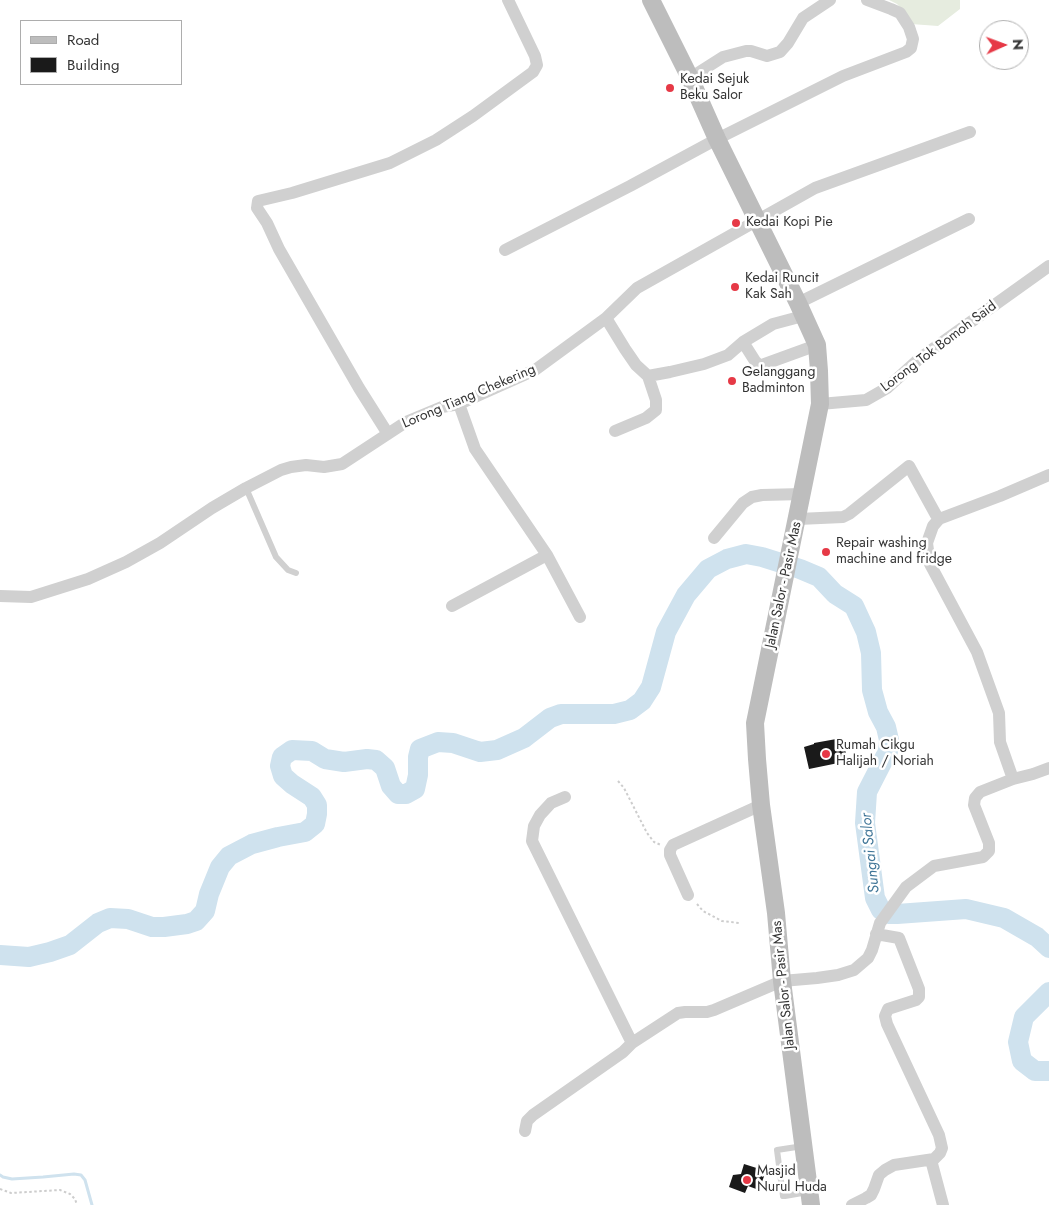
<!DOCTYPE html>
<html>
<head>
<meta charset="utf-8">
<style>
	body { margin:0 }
	#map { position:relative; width:1049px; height:1205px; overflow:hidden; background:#fff; font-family:Jost,sans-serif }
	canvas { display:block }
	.legend { position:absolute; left:20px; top:20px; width:162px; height:65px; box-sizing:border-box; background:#fff; border:1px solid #adadad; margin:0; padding:6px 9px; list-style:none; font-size:15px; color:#333 }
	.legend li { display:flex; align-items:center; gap:10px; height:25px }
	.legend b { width:25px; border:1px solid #adadad }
	.north { position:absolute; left:979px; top:20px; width:50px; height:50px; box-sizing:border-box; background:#fff; border:1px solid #adadad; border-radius:50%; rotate:88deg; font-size:14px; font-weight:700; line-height:20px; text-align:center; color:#333 }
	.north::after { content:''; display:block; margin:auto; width:18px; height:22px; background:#e63946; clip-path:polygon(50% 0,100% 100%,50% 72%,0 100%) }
</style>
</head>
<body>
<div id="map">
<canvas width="1049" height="1205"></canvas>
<ul class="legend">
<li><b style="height:6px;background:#bdbdbd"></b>Road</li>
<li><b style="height:14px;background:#1a1a1a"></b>Building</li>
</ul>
<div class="north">N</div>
</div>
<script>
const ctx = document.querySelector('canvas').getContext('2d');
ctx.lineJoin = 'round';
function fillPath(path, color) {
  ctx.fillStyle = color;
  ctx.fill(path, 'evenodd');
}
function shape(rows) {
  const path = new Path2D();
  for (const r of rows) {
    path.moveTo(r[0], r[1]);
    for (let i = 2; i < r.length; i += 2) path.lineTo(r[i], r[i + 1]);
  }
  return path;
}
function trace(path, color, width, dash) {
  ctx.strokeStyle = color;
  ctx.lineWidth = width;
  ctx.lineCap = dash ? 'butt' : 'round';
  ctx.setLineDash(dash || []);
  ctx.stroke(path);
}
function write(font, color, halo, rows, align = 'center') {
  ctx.font = font + ' Jost,sans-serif';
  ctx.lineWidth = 5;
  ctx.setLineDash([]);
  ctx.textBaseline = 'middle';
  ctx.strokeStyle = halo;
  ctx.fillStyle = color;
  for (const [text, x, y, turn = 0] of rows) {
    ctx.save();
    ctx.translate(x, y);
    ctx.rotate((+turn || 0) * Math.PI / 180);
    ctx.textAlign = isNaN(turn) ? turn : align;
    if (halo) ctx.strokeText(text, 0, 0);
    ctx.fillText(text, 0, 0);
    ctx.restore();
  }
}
const green = shape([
	[889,0,960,0,960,9,938,26,911,24,904,11,897,4]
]);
const stream = shape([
	[0,1175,3,1177,12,1179,43,1177,74,1174,81,1175,85,1180,92,1205]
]);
const river = shape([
	[0,955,29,957,50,952,70,945,98,923,110,918,128,919,152,927,164,927,187,924,196,921,205,911,209,894,220,867,229,856,252,844,278,837,305,832,315,824,317,814,317,805,312,797,292,784,283,776,280,766,282,757,292,750,312,751,325,759,344,762,367,759,376,760,385,768,391,786,398,794,406,794,415,789,418,775,418,757,420,749,438,742,453,743,480,752,497,750,524,738,550,718,561,714,614,714,630,710,642,701,651,687,666,632,686,595,708,569,727,559,746,554,762,557,800,569,819,577,835,594,854,606,866,632,871,653,872,690,878,712,886,727,889,740,888,751,867,792,865,823,875,898,881,910,890,914,897,914,966,909,1004,918,1037,937,1049,948],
	[1049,992,1024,1017,1018,1042,1022,1061,1035,1071,1049,1071]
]);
const building = shape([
	[842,738,848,761,809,769,804,747,814,744,814,743],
	[744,1164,766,1171,759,1190,748,1186,745,1193,729,1187,733,1175,741,1174]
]);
const path = shape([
	[618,781,624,788,647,833,654,842,661,845],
	[697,904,703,911,722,921,739,923],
	[0,1189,11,1193,60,1190,70,1194,75,1199,77,1205]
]);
const service = shape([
	[246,488,276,557,288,570,296,573],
	[803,1146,777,1150,783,1196,785,1196,808,1192]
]);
const minor = shape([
	[690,78,723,57,746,51,751,51,767,56,780,52,788,43,803,18,830,0],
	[505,250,630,186,717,139,843,76,906,52,911,48,913,39,909,27,900,13,891,9,867,0],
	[798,303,969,219],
	[606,318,625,349,636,365,648,376,656,400,656,410,646,418,615,431],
	[743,342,755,361,758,364,762,365,817,345],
	[648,376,670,372,704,364,728,355,743,342,773,324,803,316],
	[459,404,475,449,547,555,580,617],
	[820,404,866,400,887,388,919,359,1049,266],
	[388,434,359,388,279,249,267,223,257,208,258,201,292,193,390,163,436,140,473,116,533,72,537,65,535,56,508,0],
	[798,519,843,517,849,514,909,466,936,515,939,519],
	[714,538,743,503,752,497,762,495,803,494],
	[0,596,31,597,88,579,126,562,160,543,212,508,246,488,281,470,291,467,306,465,324,467,342,464,406,422,442,407,459,404,535,370,606,318,637,288,815,188,970,132],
	[452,606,547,555],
	[1013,779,1000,742,999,713,977,652,930,564,927,543,933,526,939,519,1000,496,1049,475],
	[565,797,551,803,540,815,534,826,532,841,632,1043],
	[688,895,670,855,670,850,673,845,761,805],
	[525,1131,527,1121,533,1115,623,1052,632,1043,678,1013,685,1012,707,1012,714,1010,782,981,817,978,838,975,854,970,868,958,872,950,880,923,906,887,934,866,983,857,989,851,989,843,974,805,975,798,980,792,1013,779,1033,774,1049,768],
	[931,1160,943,1205],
	[852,1205,866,1198,871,1195,874,1189,879,1175,885,1170,894,1165,934,1159,940,1153,942,1148,939,1135,887,1024,885,1016,888,1009,916,1000,919,997,919,989,899,938,876,934]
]);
const secondary = shape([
	[651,0,690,78,717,139,798,303,817,345,819,371,820,404,755,723,757,759,761,805,776,913,782,981,811,1205]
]);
const markers = [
	[670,88,5,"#e63946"],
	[736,223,5,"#e63946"],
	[735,287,5,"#e63946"],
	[732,381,5,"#e63946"],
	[826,552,5,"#e63946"],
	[826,754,5,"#e63946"],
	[747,1180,5,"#e63946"]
];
const poiNames = [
	["Kedai Sejuk",680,80],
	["Beku Salor",680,96],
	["Kedai Kopi Pie",746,223],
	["Kedai Runcit",745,279],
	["Kak Sah",745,295],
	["Gelanggang",742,373],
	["Badminton",742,389],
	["Repair washing",836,544],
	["machine and fridge",836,560],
	["Rumah Cikgu",836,746],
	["Halijah / Noriah",836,762],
	["Masjid",757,1172],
	["Nurul Huda",757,1188]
];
const streetNames = [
	["Lorong Tok Bomoh Said",939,347,-37],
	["Lorong Tiang Chekering",469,397,-23],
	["Jalan Salor - Pasir Mas",784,585,-78],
	["Jalan Salor - Pasir Mas",784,985,-96]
];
const waterNames = [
	["Sungai Salor",871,853,-96]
];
fillPath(green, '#e6ecdf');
trace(stream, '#cfe2ee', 3);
trace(river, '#cfe2ee', 20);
fillPath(building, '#1a1a1a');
trace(path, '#cdcdcd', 2, [2.5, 2.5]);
trace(service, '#d0d0d0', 6);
trace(minor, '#d0d0d0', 12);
trace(secondary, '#bdbdbd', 18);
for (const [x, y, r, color] of markers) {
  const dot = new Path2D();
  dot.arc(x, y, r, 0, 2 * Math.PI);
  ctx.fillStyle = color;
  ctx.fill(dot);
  trace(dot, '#fff', 2);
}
write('14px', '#333', '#fff', poiNames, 'left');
write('14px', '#333', '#fff', streetNames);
write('italic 15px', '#3f7597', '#fff', waterNames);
</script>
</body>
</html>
